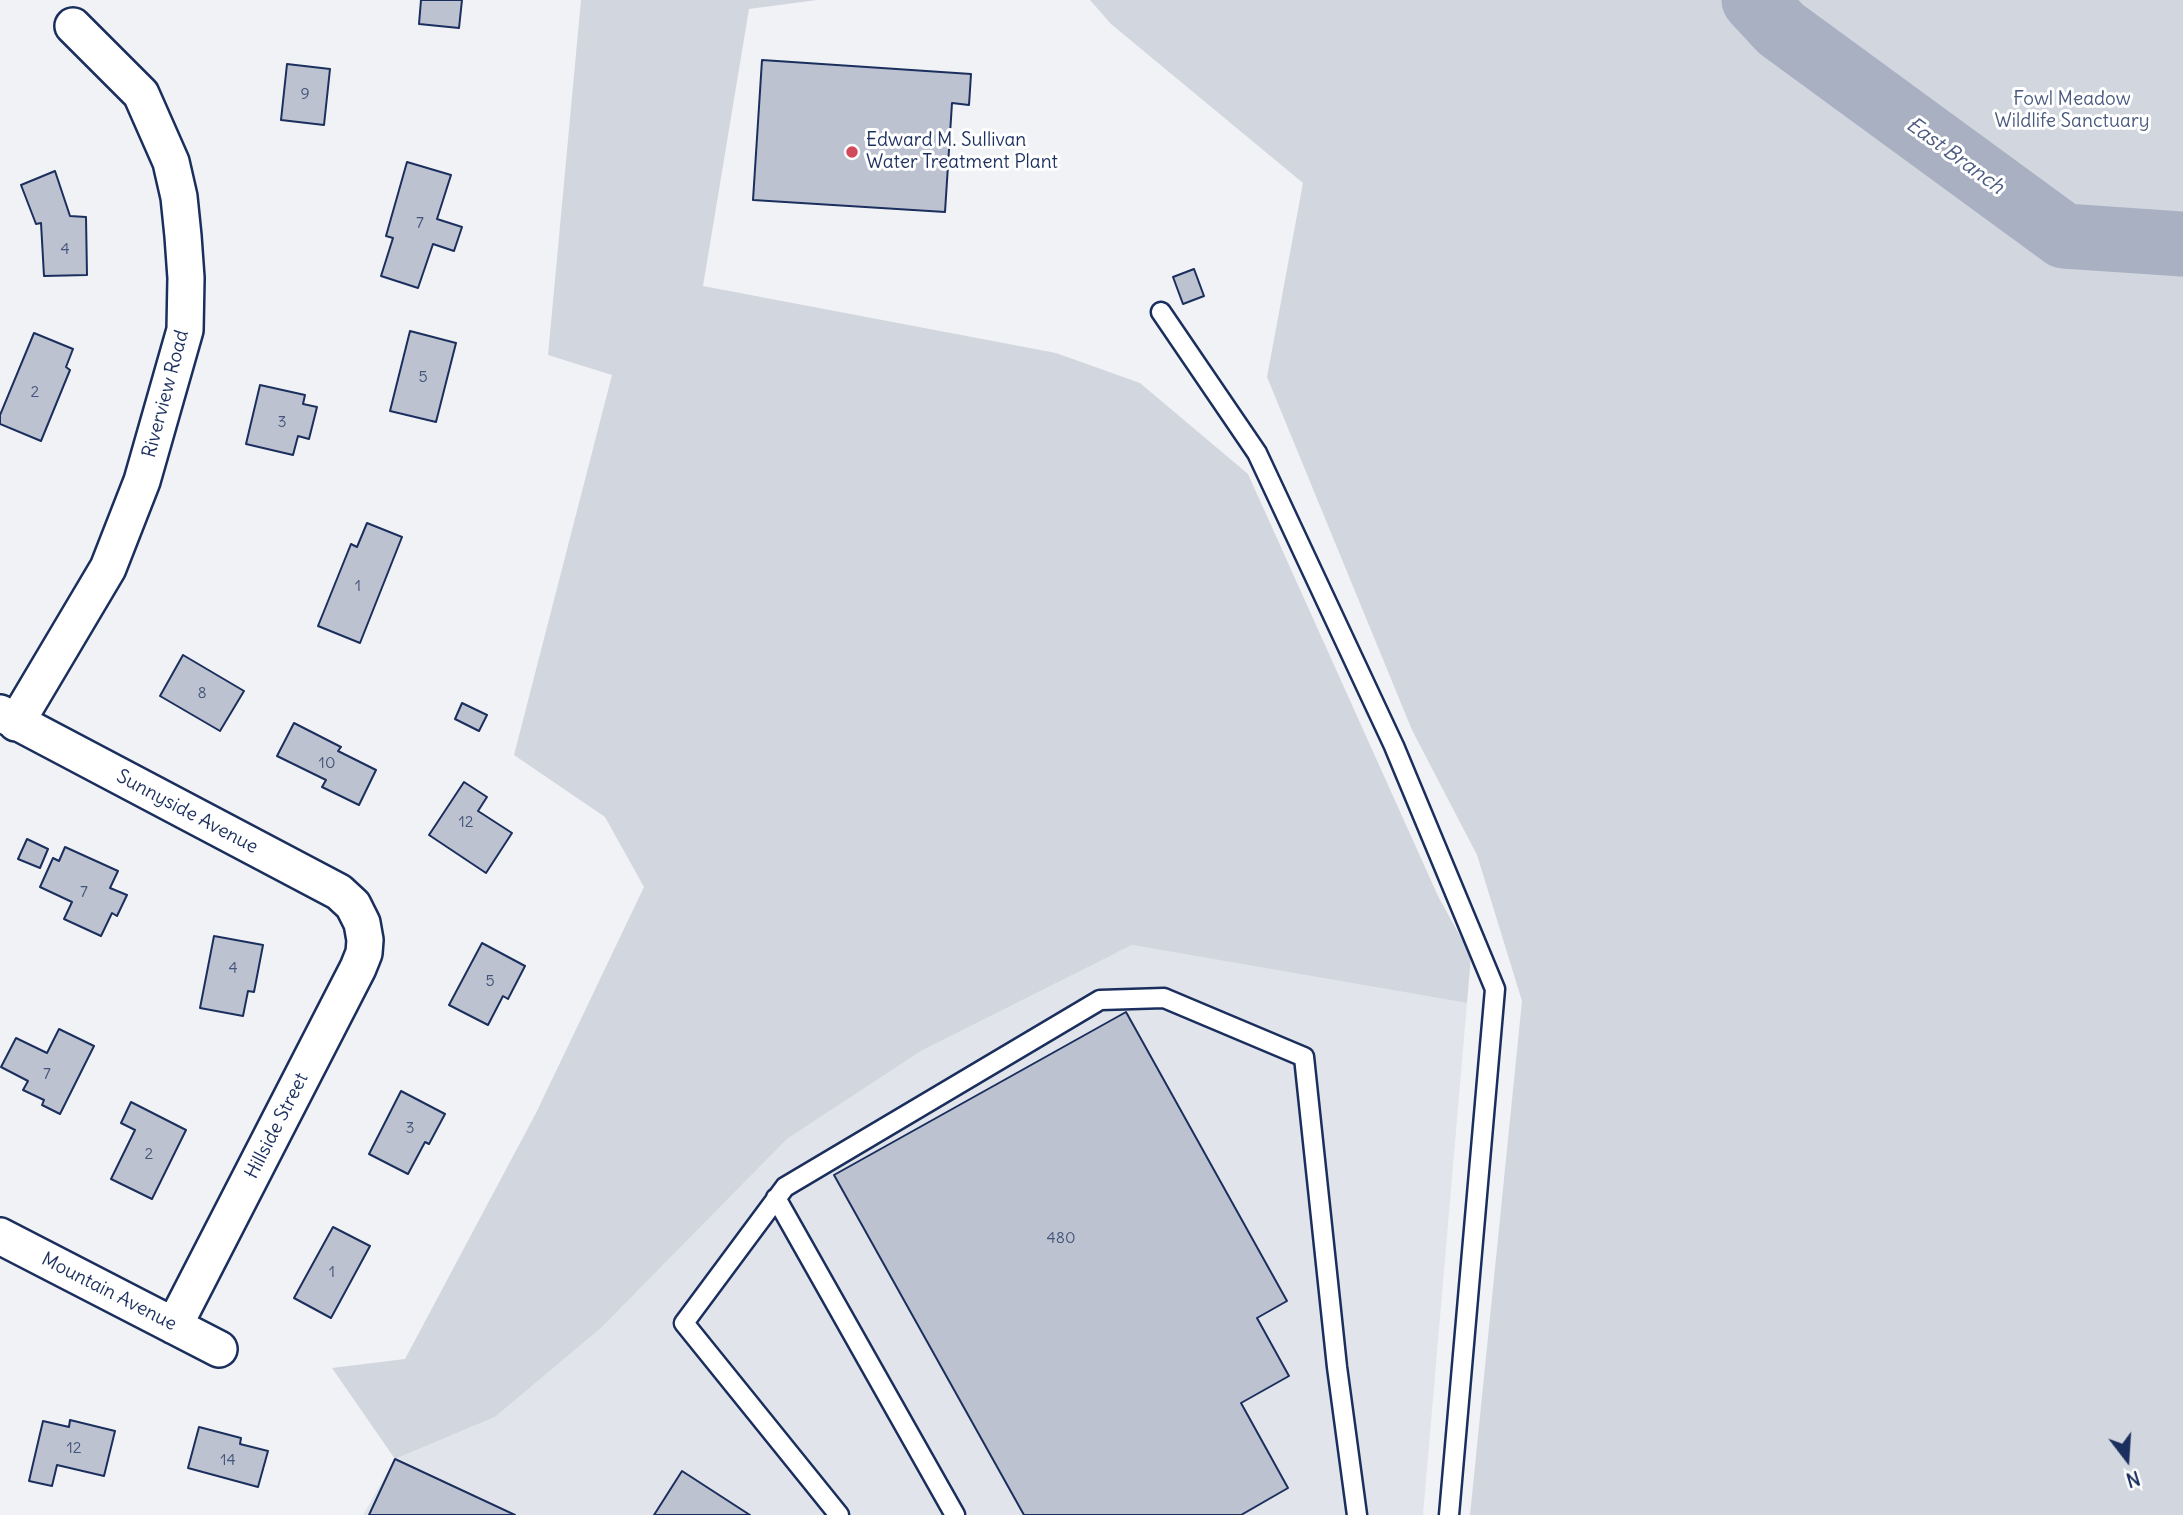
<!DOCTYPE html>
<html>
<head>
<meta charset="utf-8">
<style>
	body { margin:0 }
	#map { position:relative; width:2183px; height:1515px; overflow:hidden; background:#f1f2f5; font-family:Delius,sans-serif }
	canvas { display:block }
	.north { position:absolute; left:2092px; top:1424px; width:70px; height:70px; -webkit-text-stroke:5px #fff; paint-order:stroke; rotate:163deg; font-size:19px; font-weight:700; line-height:28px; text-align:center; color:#1b2f5e }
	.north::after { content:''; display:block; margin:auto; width:24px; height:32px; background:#1b2f5e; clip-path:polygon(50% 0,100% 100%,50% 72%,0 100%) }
</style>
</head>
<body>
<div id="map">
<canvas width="2183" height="1515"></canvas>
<div class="north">N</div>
</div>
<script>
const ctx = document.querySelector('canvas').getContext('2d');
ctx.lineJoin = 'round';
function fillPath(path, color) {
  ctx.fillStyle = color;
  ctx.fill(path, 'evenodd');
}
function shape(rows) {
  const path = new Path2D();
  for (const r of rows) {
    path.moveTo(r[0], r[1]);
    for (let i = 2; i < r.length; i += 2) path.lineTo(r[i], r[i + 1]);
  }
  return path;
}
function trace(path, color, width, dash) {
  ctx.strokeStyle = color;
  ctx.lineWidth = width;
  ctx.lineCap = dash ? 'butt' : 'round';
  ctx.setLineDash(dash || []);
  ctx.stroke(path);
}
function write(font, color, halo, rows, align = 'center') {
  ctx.font = font + ' Delius,sans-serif';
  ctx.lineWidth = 6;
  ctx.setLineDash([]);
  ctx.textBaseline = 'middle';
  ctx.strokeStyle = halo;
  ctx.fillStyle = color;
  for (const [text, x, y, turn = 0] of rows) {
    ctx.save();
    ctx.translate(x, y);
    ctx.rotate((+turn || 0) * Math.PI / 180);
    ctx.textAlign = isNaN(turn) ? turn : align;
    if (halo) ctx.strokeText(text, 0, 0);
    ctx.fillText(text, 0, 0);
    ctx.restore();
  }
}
const built = shape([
	[1132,945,1467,1003,1423,1515,363,1515,395,1459,495,1417,601,1328,787,1139,921,1051]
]);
const green = shape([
	[581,0,817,0,749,9,703,286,1056,353,1140,383,1248,474,1438,896,1471,956,1467,1003,1132,945,921,1051,787,1139,601,1328,495,1417,395,1459,332,1368,405,1359,536,1113,644,887,605,817,514,755,612,375,548,355],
	[1090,0,2183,0,2183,1515,1470,1515,1522,1001,1477,855,1412,730,1267,377,1303,183,1111,24]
]);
const river = shape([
	[1754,0,1781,29,2064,236,2183,244]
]);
const building = shape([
	[421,0,462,0,459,28,419,24,421,0],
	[762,60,971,74,969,105,952,103,945,212,753,200,762,60],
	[287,64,330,69,324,125,281,120,287,64],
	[407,162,451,175,437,219,462,227,454,251,433,244,418,288,381,276,393,238,386,236,407,162],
	[55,171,70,216,86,217,87,275,44,276,41,223,36,224,21,185,55,171],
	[1194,269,1204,296,1183,304,1173,277,1194,269],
	[410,331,456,343,436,422,390,411,410,331],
	[34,333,73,349,66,367,70,370,41,441,0,424,0,415,34,333],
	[260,385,305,395,303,404,317,407,309,439,298,436,293,455,246,444,260,385],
	[367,523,402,537,360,643,318,626,351,544,357,547,367,523],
	[183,655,244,691,220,731,160,696,183,655],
	[462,703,487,715,479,731,455,719,462,703],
	[294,723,341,747,338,751,376,770,359,805,322,787,326,780,277,756,294,723],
	[464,782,487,797,478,811,512,833,486,873,429,835,464,782],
	[27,839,48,849,40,868,18,859,27,839],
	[65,847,118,871,110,888,127,895,117,916,112,913,101,936,64,919,72,902,40,887,53,858,59,861,65,847],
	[214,936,263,945,254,992,248,991,243,1016,200,1008,214,936],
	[482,943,525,966,508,999,503,996,488,1025,449,1005,482,943],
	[1126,1012,1287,1301,1257,1318,1289,1376,1241,1403,1288,1488,1241,1515,1024,1515,834,1175,1126,1012],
	[59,1029,94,1046,60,1114,42,1105,44,1100,23,1090,28,1081,1,1067,16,1038,47,1053,59,1029],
	[401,1091,445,1114,429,1144,425,1142,408,1174,369,1154,401,1091],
	[131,1102,186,1130,152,1199,111,1179,135,1130,121,1123,131,1102],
	[333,1227,370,1246,331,1318,294,1298,333,1227],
	[70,1420,115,1431,104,1476,57,1465,52,1486,29,1481,43,1421,69,1427,70,1420],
	[199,1427,241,1438,240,1444,268,1451,258,1487,188,1468,199,1427],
	[395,1459,515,1515,369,1515,395,1459],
	[682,1471,750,1515,654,1515,682,1471]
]);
const lane = shape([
	[1161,312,1257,453,1394,746,1495,989,1449,1515],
	[776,1198,955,1515],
	[839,1515,684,1323,785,1187,1100,1000,1164,998,1304,1057,1337,1367,1357,1515]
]);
const street = shape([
	[0,713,339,892,353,905,362,923,365,940,364,953,358,968,174,1326],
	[16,723,108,568,142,481,185,330,186,278,183,236,179,197,171,162,141,94,73,26],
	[0,1236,219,1349]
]);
const markers = [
	[852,152,7,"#d1495b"]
];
const numberNames = [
	["9",305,94],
	["7",420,223],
	["4",65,249],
	["5",423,377],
	["2",35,392],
	["3",282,422],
	["1",358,586],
	["8",202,693],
	["10",327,763],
	["12",466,822],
	["7",84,892],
	["4",233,968],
	["5",490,981],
	["7",47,1074],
	["3",410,1128],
	["2",149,1154],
	["480",1061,1238],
	["1",332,1272],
	["12",74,1448],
	["14",228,1460]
];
const parkNames = [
	["Fowl Meadow",2072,100],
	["Wildlife Sanctuary",2072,122]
];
const poiNames = [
	["Edward M. Sullivan",866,141],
	["Water Treatment Plant",866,163]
];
const streetNames = [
	["Riverview Road",166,394,-75],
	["Sunnyside Avenue",187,812,28],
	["Hillside Street",277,1126,-63],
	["Mountain Avenue",109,1292,27]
];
const waterNames = [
	["East Branch",1955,156,36]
];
fillPath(built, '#e1e4ea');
fillPath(green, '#d2d6df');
trace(river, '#a8b0c2', 65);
fillPath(building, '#bcc2d0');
trace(building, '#1b2f5e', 2);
trace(lane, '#1b2f5e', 23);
trace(street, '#1b2f5e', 40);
trace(lane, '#fff', 18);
trace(street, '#fff', 35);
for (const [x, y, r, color] of markers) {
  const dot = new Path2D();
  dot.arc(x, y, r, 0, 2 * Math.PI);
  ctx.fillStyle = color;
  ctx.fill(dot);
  trace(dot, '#fff', 2.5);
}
write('16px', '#43547a', null, numberNames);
write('19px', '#49597e', '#fff', parkNames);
write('19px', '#1b2f5e', '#fff', poiNames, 'left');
write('19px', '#1b2f5e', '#fff', streetNames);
write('italic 21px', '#4c5c81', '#fff', waterNames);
</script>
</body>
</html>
